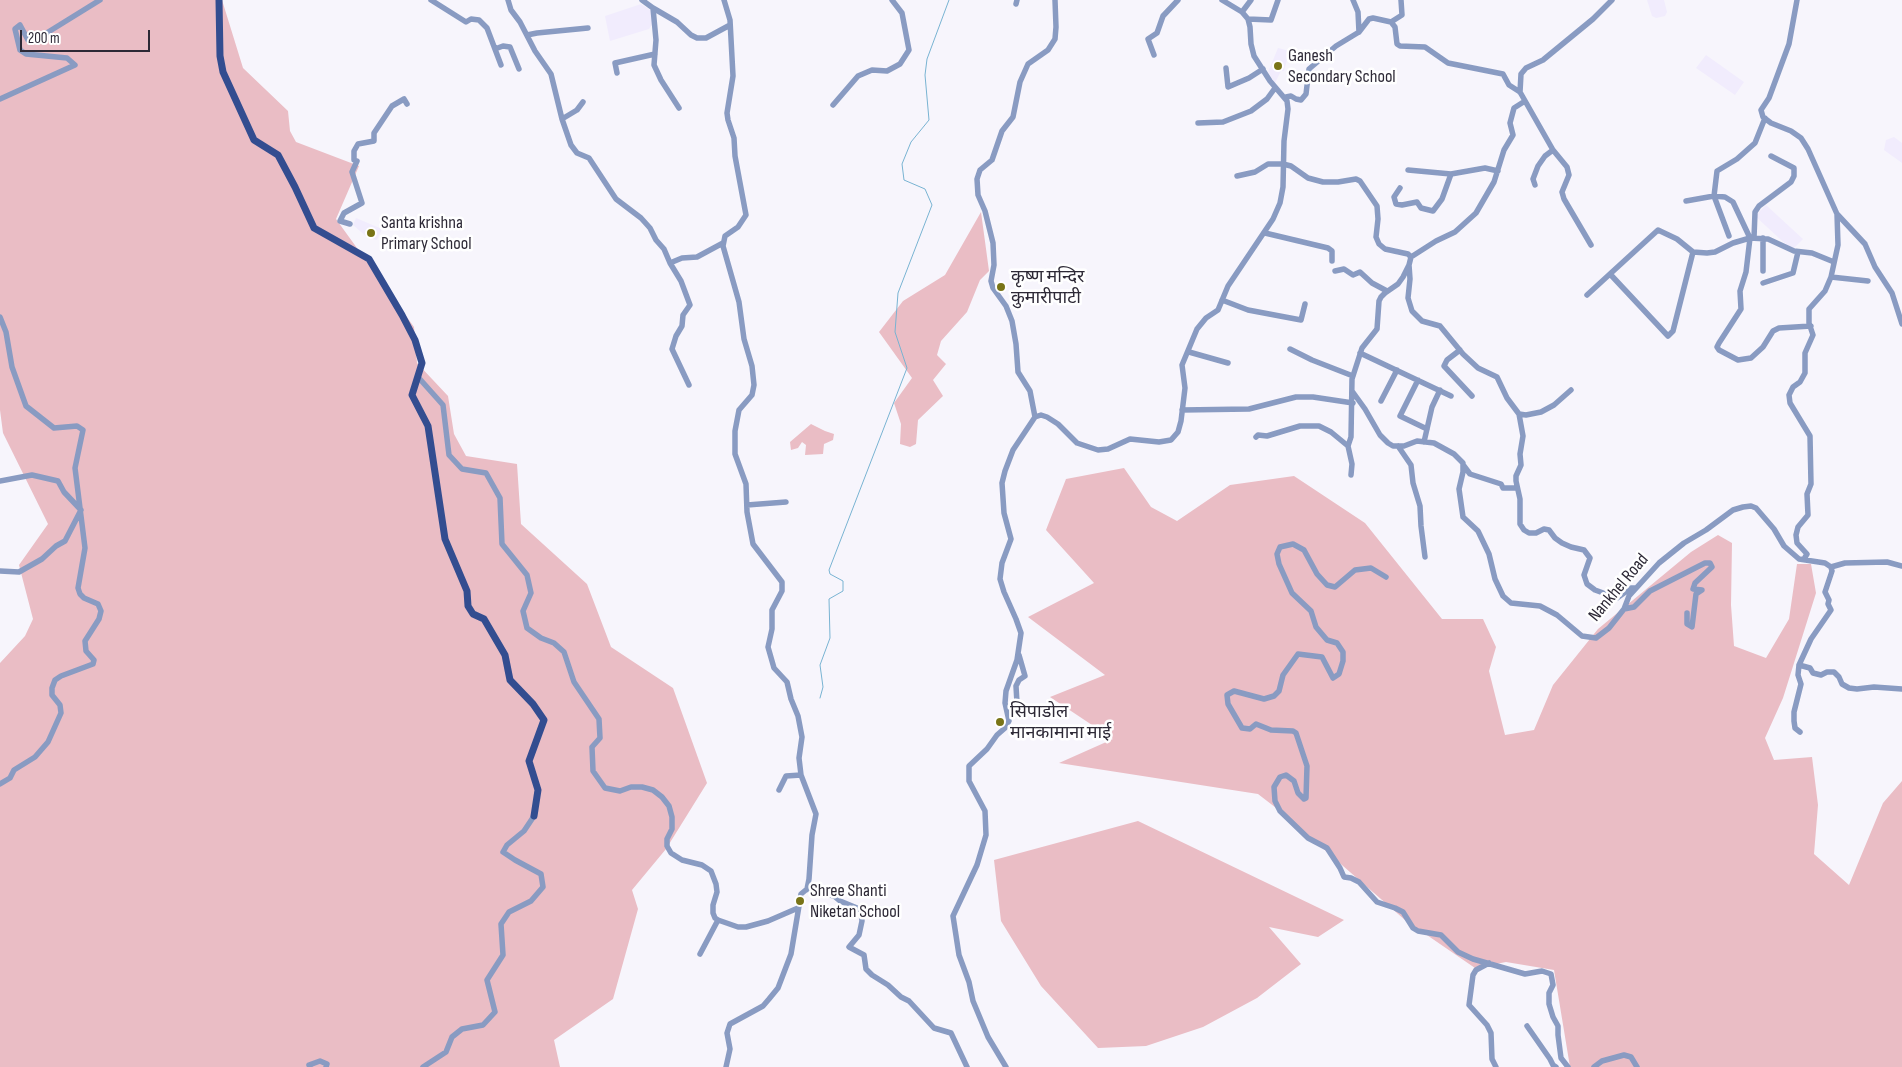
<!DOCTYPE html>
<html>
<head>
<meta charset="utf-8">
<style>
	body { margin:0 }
	#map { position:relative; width:1902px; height:1067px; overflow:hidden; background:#f7f5fc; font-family:"Sofia Sans Condensed",sans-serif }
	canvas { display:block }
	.scale { position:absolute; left:20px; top:30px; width:130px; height:22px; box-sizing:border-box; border:2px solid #2d2936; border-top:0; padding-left:6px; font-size:15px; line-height:18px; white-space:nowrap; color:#2d2936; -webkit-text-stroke:4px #fff; paint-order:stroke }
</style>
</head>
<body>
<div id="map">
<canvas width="1902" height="1067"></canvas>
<div class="scale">200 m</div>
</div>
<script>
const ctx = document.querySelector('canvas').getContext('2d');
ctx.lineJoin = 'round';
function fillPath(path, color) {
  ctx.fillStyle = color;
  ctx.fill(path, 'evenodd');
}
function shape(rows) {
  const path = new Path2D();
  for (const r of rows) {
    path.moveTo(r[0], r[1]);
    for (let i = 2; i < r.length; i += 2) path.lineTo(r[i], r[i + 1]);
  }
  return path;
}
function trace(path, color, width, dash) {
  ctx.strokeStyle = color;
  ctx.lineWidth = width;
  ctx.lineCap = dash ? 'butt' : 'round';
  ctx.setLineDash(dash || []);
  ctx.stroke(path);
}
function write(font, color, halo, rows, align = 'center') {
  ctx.font = font + ' "Sofia Sans Condensed","Noto Sans Devanagari",sans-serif';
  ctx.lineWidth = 5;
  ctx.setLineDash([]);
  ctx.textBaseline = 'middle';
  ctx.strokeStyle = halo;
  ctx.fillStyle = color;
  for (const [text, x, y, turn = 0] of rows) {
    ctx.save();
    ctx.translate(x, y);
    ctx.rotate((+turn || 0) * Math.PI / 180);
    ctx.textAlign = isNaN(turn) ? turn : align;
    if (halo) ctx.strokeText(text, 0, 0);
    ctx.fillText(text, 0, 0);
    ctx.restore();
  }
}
const built = shape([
	[1647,0,1664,0,1667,12,1665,16,1656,18,1652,16],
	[641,4,655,13,656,19,649,29,610,41,605,16],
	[1278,48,1293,52,1291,61,1287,60,1284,71,1281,71,1275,83,1268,72],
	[1706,55,1744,82,1735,95,1696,68],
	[1894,137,1902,143,1902,163,1884,150,1886,140],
	[1766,205,1803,239,1792,250,1755,216],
	[356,218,382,229,377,240,368,238,353,225]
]);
const green = shape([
	[0,0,222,0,243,68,288,111,290,131,296,142,359,166,336,219,414,327,417,363,448,396,454,434,466,456,517,464,521,524,587,584,611,647,673,688,707,783,666,849,632,890,638,909,613,999,554,1040,560,1067,0,1067,0,663,25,636,33,619,19,565,48,524,3,433,0,410],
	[981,212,989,271,980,280,967,312,941,341,937,355,946,364,933,380,943,396,918,420,916,444,910,447,900,444,901,424,894,403,912,378,879,332,903,301,945,275],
	[811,424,825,431,834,434,833,440,824,444,823,454,805,455,806,445,802,442,798,448,791,450,790,442],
	[1124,468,1151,507,1177,521,1230,485,1294,476,1365,523,1442,619,1483,619,1496,647,1489,671,1505,735,1534,730,1553,685,1598,629,1691,552,1718,535,1732,543,1731,605,1734,646,1766,658,1789,619,1797,564,1811,564,1816,593,1783,698,1765,738,1774,760,1812,757,1818,805,1814,854,1849,885,1883,803,1902,781,1902,1067,1570,1067,1554,970,1506,962,1475,968,1405,920,1280,811,1258,794,1059,763,1113,739,1050,697,1105,675,1028,617,1094,583,1046,530,1066,479],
	[1138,821,1344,920,1318,937,1269,927,1301,964,1257,998,1203,1027,1146,1046,1098,1048,1041,986,1001,921,994,860]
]);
const stream = shape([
	[820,698,823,687,820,665,830,638,829,599,843,591,843,581,830,574,829,570,907,368,895,332,898,293,932,205,925,189,904,180,902,164,911,142,929,120,925,75,927,59,949,0]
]);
const minor = shape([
	[431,0,466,22,471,19,479,20,487,28,501,65],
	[508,0,511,10,520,22,535,51,551,74,562,119,571,145,577,153,589,158,616,199,641,218,650,228,656,240,664,249,670,263,681,281,690,305,683,315,682,326,676,336,672,349,689,385],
	[642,0,653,8,656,40,654,65,661,80,679,108],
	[724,0,730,20,733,76,727,113,728,120,734,138,735,156,746,215,738,227,725,236,723,246,739,302,744,339,752,366,754,385,752,395,739,410,735,431,735,454,746,484,747,512,753,544,782,582,782,591,772,610,772,629,768,647,774,668,787,682,791,699,798,716,802,737,799,758,801,775,816,814,812,835,809,879,807,889,801,894,791,954,778,988,769,999,763,1006,730,1024,727,1033,730,1049,726,1067],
	[1797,0,1789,44,1769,98,1761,110,1763,117,1771,123,1791,131,1801,138,1808,149,1837,214,1865,244,1875,267,1892,293,1902,324],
	[1016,4,1017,0],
	[653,8,677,22,691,35,697,38,706,38,730,25],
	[1242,12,1251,0],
	[1248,19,1271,20,1278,0],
	[1391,22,1395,27,1397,44,1400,46,1425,47,1448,63,1503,74,1509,85,1520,92,1553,150,1567,167,1569,175,1562,192,1564,199,1591,245],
	[1359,32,1369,19,1373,18,1391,22,1402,15,1401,0],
	[527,35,537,33,588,28],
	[495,49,503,46,510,47,519,69],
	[1154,55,1148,39,1157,33,1163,16,1178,0],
	[1226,68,1228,87,1249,78,1263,69],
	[617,73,615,63,655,54],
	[1520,92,1521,74,1526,68,1543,60,1593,19,1612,0],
	[1286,97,1291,96,1296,99,1301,100,1306,94,1309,69,1336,46,1359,32,1358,12,1353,0],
	[0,99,75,65,67,58,26,54,20,50,15,29,20,25,28,40,45,34,100,0],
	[833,105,858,76,872,70,887,71,900,64,909,50,902,13,892,0],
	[562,119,577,110,583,102],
	[1198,123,1223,122,1251,111,1267,99,1275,88],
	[1408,170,1451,174,1485,168,1498,171],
	[1237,176,1255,172,1268,164,1283,164,1291,166,1308,178,1323,182,1338,182,1356,179,1360,181,1377,206,1378,219,1376,237,1379,244,1385,249,1408,254,1411,257],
	[1535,185,1533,179,1538,166,1545,156,1553,150],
	[1400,188,1394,197,1396,204,1402,205,1417,202,1421,208,1433,211,1442,199,1451,174],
	[1686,201,1714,196,1725,197,1733,202,1750,238,1768,239,1794,251,1812,253,1834,262],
	[350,224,340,221,344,213,362,203,352,172,357,161,354,160,354,151,358,144,374,141,374,133,392,106,404,99,407,104],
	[1265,233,1328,248,1332,251,1332,261],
	[1729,236,1714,196,1717,171,1737,159,1755,143,1765,118],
	[1754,238,1755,212,1759,206,1791,182,1794,176,1794,168,1771,156],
	[1763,238,1763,271],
	[1411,257,1436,241,1455,232,1476,213,1494,182,1504,150,1513,135,1510,123,1514,108,1525,101],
	[670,263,682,258,697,257,723,243],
	[1409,265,1410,279,1408,298,1412,311,1422,321,1440,326,1463,354,1478,368,1497,377,1507,398,1519,414,1526,415,1541,412,1554,405,1571,390],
	[1335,271,1344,269,1353,275,1360,272,1372,283,1387,291],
	[1610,274,1668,336,1673,331,1693,252],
	[1831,277,1868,281],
	[1763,283,1793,273,1798,252],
	[1587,295,1658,230,1677,239,1693,252,1707,253,1715,252,1733,243,1750,238,1746,272,1740,291,1741,309,1719,343,1717,347,1719,350,1738,360,1751,358,1763,347,1773,331,1779,328,1811,326],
	[1222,300,1248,310,1301,320,1305,304],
	[0,317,6,332,12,367,26,406,54,428,77,426,83,430,75,468,85,548,78,588,80,594,84,598,98,604,101,611,99,619,85,641,86,651,94,660,93,664,61,676,55,680,52,688,52,695,60,705,61,713,48,742,35,757,14,770,10,778,0,784],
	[1290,349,1312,360,1353,376],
	[1460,350,1447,360,1444,366,1472,396],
	[1189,352,1228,363],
	[1360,353,1451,396],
	[418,377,443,405,449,455,462,469,486,473,500,498,502,544,527,575,531,593,523,611,527,628,541,638,554,643,564,652,574,682,599,719,600,738,592,747,593,771,605,788,620,791,631,787,642,787,653,790,662,797,669,806,672,817,672,829,667,839,667,846,671,853,682,860,702,865,711,871,716,884,717,892,713,905,713,913,715,918,718,920,738,927,746,927,768,921,798,908],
	[1418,380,1400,416,1427,429],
	[1352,391,1365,409,1380,435,1388,443,1393,446,1404,446,1417,441,1434,443,1454,454,1463,463,1463,472,1459,489,1463,517,1478,531,1489,554,1495,579,1503,596,1511,603,1540,606,1557,615,1582,636,1596,638,1609,628,1624,609,1629,596,1659,563,1684,543,1706,530,1733,510,1743,507,1751,506,1756,508,1774,529,1784,546,1799,559,1825,563,1831,567,1845,563,1887,562,1902,566],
	[1381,401,1397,370],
	[1182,410,1249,409,1296,397,1313,397,1353,403],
	[1519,414,1523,436,1520,454,1521,465,1516,476,1516,481,1520,499,1520,524,1524,530,1529,533,1536,533,1544,529,1549,530,1555,538,1562,543,1571,547,1584,550,1590,558,1584,575,1587,584,1595,590,1617,598,1631,588,1636,588],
	[1035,417,1041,415,1047,417,1058,424,1077,443,1098,450,1108,449,1130,439,1159,442,1171,440,1178,432,1181,421,1185,388,1182,365,1197,329,1206,318,1218,310,1228,286,1273,219,1280,203,1283,187,1284,141,1288,109,1287,101,1270,81,1254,56,1251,44,1250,27,1248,19,1242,12,1222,0],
	[1256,437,1258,435,1267,436,1300,426,1319,426,1331,432,1348,446,1351,437,1352,379,1362,348,1377,329,1379,301,1381,297,1385,293,1398,284,1403,277,1409,265,1411,257],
	[1424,442,1432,407,1440,390],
	[1348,446,1352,464,1351,475],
	[1398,446,1411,465,1413,483,1420,506,1421,526,1425,557],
	[1464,466,1470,474,1501,484,1503,488,1517,488],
	[0,481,32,475,58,481,64,492,81,510,65,541,56,546,42,559,19,572,0,571],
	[747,505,786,502],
	[1804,559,1807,554,1797,543,1796,535,1798,527,1808,515,1807,494,1811,484,1810,436,1790,403,1789,395,1793,387,1800,382,1805,373,1805,353,1813,335,1809,323,1809,309,1825,291,1831,277,1838,245,1837,214],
	[1831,567,1832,571,1825,592,1829,600,1828,604,1831,610,1811,639,1799,665,1810,668,1813,673,1821,675,1827,672,1834,672,1839,677,1842,684,1849,688,1857,689,1874,687,1902,689],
	[1386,577,1371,568,1355,570,1335,587,1327,585,1317,574,1304,550,1293,544,1280,547,1277,554,1279,564,1292,593,1311,611,1316,627,1327,640,1337,643,1343,652,1343,661,1339,674,1333,678,1322,657,1298,654,1283,675,1279,691,1274,696,1264,699,1234,691,1227,695,1228,704,1242,728,1250,729,1256,724,1271,730,1293,731,1296,733,1307,766,1306,798,1304,799,1298,793,1294,781,1286,775,1280,777,1274,787,1275,801,1280,811,1308,838,1327,848,1340,868,1344,877,1351,878,1359,882,1377,902,1395,908,1403,912,1413,928,1418,931,1441,935,1458,952,1473,959,1525,974,1542,971,1551,974,1553,985,1549,993,1549,1004,1553,1017,1558,1026,1558,1035,1561,1058,1568,1067],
	[1624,609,1634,607,1650,591,1705,563,1710,563,1712,567,1695,583,1693,589,1702,590,1696,594,1692,627,1687,624,1687,613],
	[1799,665,1798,675,1801,684,1794,712,1794,721,1795,728,1800,732],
	[1017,703,1016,686,1019,680,1025,676,1019,655],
	[779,790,786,776,801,775],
	[807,889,834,896,840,901,857,908,861,912,862,921,859,935,849,947,864,955,866,969,872,975,888,985,901,997,909,1001,934,1028,951,1033,967,1067],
	[700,954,718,920],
	[1489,963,1476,970,1473,975,1469,1005,1487,1025,1491,1033,1492,1059,1496,1067],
	[1527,1026,1550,1059,1553,1065,1556,1067],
	[310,1067,309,1065,320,1061,327,1064,326,1067],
	[423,1067,446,1052,452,1037,462,1029,483,1025,495,1012,487,980,503,955,501,924,509,912,531,901,543,887,541,874,515,860,503,852,507,845,524,831,534,816],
	[1006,1067,988,1037,973,1001,969,982,959,955,953,916,977,865,986,835,985,811,969,781,969,766,987,749,997,735,1005,728,1009,721,1005,703,1006,691,1017,660,1021,633,1016,619,1004,592,1000,579,1002,563,1011,539,1004,513,1002,483,1005,471,1013,450,1035,417,1030,391,1018,372,1016,344,1012,321,1006,306,993,288,991,281,994,265,993,243,985,211,978,195,977,179,980,170,992,160,1002,131,1013,117,1020,82,1028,64,1048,50,1055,39,1056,27,1055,0],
	[1594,1067,1602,1061,1624,1055,1631,1057,1637,1067]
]);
const major = shape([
	[219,0,220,56,223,72,254,140,278,155,295,187,314,228,369,259,402,315,415,340,422,363,412,395,428,426,445,539,467,591,468,606,473,614,484,619,505,655,510,680,533,704,544,720,529,761,538,790,534,816]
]);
const markers = [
	[1278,66,5,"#797417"],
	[371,233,5,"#797417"],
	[1001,287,5,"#797417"],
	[1000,722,5,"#797417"],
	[800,901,5,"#797417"]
];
const poiNames = [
	["Ganesh",1288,56],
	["Secondary School",1288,77],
	["Santa krishna",381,223],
	["Primary School",381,244],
	["कृष्ण मन्दिर",1011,277],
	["कुमारीपाटी",1011,298],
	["सिपाडोल",1010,712],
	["मानकामाना माई",1010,733],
	["Shree Shanti",810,891],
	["Niketan School",810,912]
];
const streetNames = [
	["Nankhel Road",1619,588,-50]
];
fillPath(built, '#f1ecfd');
fillPath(green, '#eabdc5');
trace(stream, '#78b3d2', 1);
trace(minor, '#899bc2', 5.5);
trace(major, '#334d90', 7);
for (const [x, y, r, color] of markers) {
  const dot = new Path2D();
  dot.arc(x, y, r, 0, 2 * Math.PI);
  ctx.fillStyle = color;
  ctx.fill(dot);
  trace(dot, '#fff', 2);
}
write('18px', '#2d2936', '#fff', poiNames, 'left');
write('18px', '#2d2936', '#fff', streetNames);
</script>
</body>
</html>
